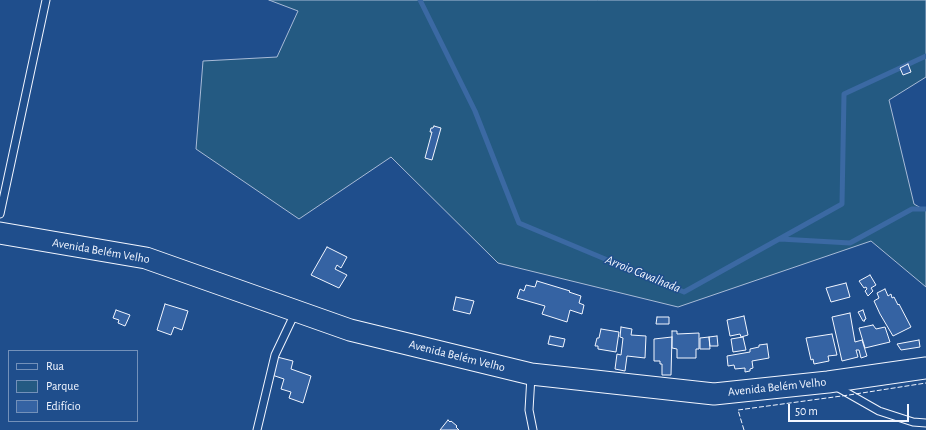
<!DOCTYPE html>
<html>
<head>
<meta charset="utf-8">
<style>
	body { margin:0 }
	#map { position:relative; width:926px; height:430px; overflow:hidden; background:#1f4e8c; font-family:"Alegreya Sans",sans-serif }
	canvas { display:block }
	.legend { position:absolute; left:8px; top:350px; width:130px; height:72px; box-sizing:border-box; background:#1f4e8c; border:1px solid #7391ba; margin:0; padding:5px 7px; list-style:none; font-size:12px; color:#f2f6ff }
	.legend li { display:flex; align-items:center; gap:8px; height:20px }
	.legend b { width:20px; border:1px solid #7391ba }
	.scale { position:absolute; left:788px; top:404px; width:121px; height:18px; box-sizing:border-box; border:2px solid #f2f6ff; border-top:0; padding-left:5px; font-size:12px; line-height:14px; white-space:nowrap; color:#f2f6ff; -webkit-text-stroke:3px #1f4e8c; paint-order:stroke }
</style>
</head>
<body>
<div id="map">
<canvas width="926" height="430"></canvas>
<ul class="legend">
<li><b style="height:5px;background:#1f4e8c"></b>Rua</li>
<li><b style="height:11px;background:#245a82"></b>Parque</li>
<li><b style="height:11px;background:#3563a3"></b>Edifício</li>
</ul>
<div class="scale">50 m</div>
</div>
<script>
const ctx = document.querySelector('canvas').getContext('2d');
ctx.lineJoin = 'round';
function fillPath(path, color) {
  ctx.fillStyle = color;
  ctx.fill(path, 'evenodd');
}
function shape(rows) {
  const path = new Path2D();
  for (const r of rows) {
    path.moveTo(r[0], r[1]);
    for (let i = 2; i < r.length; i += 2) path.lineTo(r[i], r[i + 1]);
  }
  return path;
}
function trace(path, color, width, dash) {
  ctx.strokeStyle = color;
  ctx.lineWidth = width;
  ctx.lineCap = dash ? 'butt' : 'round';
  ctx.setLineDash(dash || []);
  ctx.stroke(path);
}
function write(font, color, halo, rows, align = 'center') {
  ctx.font = font + ' "Alegreya Sans",sans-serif';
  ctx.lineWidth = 3;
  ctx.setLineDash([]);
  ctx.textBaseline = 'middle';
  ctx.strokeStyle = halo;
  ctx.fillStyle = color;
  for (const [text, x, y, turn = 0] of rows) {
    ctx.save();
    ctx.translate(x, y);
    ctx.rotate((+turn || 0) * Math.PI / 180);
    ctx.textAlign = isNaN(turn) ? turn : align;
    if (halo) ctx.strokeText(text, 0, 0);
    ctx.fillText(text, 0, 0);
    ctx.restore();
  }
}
const green = shape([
	[269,0,926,0,926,77,889,100,914,204,926,211,926,287,871,241,678,307,498,263,391,157,299,219,196,149,203,61,277,57,298,11,269,0]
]);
const stream = shape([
	[420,0,475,111,519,223,684,292,842,204,844,94,926,56],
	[780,239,850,243,912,209,926,209]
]);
const building = shape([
	[908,64,911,72,903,75,900,68,908,64],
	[434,126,441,128,432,160,425,158,432,132,430,132,431,128,433,128,434,126],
	[327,247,347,257,341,268,337,265,335,269,347,275,339,288,311,275,327,247],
	[870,275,876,285,871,288,873,291,868,296,865,291,867,289,866,287,864,288,859,281,870,275],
	[537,281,570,291,569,292,581,296,579,303,584,305,582,314,570,310,567,322,542,314,545,306,517,298,520,289,524,291,526,285,535,287,537,281],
	[846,283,850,297,831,302,826,288,846,283],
	[885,289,888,296,891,294,892,298,894,297,898,305,899,304,911,327,893,336,880,314,874,301,879,298,877,293,885,289],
	[456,297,474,301,470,314,453,310,456,297],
	[165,304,188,311,182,330,174,327,171,335,157,330,165,304],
	[116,310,130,315,125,326,118,323,119,320,113,318,116,310],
	[863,310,866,319,864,320,865,321,863,321,858,312,863,310],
	[850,313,855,342,862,340,867,356,861,358,859,350,856,350,858,357,842,361,832,317,850,313],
	[744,316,748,335,741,337,740,334,730,336,727,320,744,316],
	[657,317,669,317,669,324,656,324,657,317],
	[873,325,876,329,885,327,890,342,865,348,859,328,873,325],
	[621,327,632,329,631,335,646,336,645,358,627,356,625,371,615,369,617,354,621,355,623,338,620,337,621,327],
	[601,329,619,332,616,352,598,349,598,346,595,346,597,338,599,338,601,329],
	[672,331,677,331,677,334,699,333,699,349,696,349,696,358,677,358,677,349,672,348,672,331],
	[832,334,837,355,828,356,829,361,814,364,813,359,811,360,806,338,832,334],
	[550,336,565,339,563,347,548,344,550,336],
	[717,336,718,346,710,346,709,337,717,336],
	[672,337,671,375,662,375,662,364,660,364,660,361,654,361,654,339,672,337],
	[709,337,710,349,700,349,700,338,709,337],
	[743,337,746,350,733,352,731,339,743,337],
	[919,340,920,347,901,350,897,344,919,340],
	[767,344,769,358,752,361,753,368,750,369,750,371,745,372,745,368,735,369,734,365,728,366,727,356,750,352,750,349,759,347,759,345,767,344],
	[277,357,293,361,291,369,311,376,303,403,289,398,291,392,281,389,284,379,272,375,277,357],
	[448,420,450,422,451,421,457,426,456,427,459,430,440,430,448,420]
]);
const lane = shape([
	[0,214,46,0],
	[531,376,529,410,533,430],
	[835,386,879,411,913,422,926,423],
	[257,430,275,355,295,313]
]);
const secondary = shape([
	[0,233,146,258,350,330,531,374,714,394,828,382,926,368]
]);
const fence = shape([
	[744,430,738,410,849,395,926,383]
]);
const streetNames = [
	["Avenida Belém Velho",101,251,10],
	["Avenida Belém Velho",457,356,14],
	["Avenida Belém Velho",777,387,-6]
];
const waterNames = [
	["Arroio Cavalhada",643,274,22]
];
fillPath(green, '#245a82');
trace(green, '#a8bbd7', 1);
trace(stream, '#3b69a3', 5);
fillPath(building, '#3563a3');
trace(building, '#f2f6ff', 1);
trace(lane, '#f2f6ff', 9);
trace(secondary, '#f2f6ff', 23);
trace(lane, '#1f4e8c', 7);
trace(secondary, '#1f4e8c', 21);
trace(fence, '#f2f6ff', 1, [5, 2]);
write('12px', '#f2f6ff', '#1f4e8c', streetNames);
write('italic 13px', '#f2f6ff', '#1f4e8c', waterNames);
</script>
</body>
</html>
